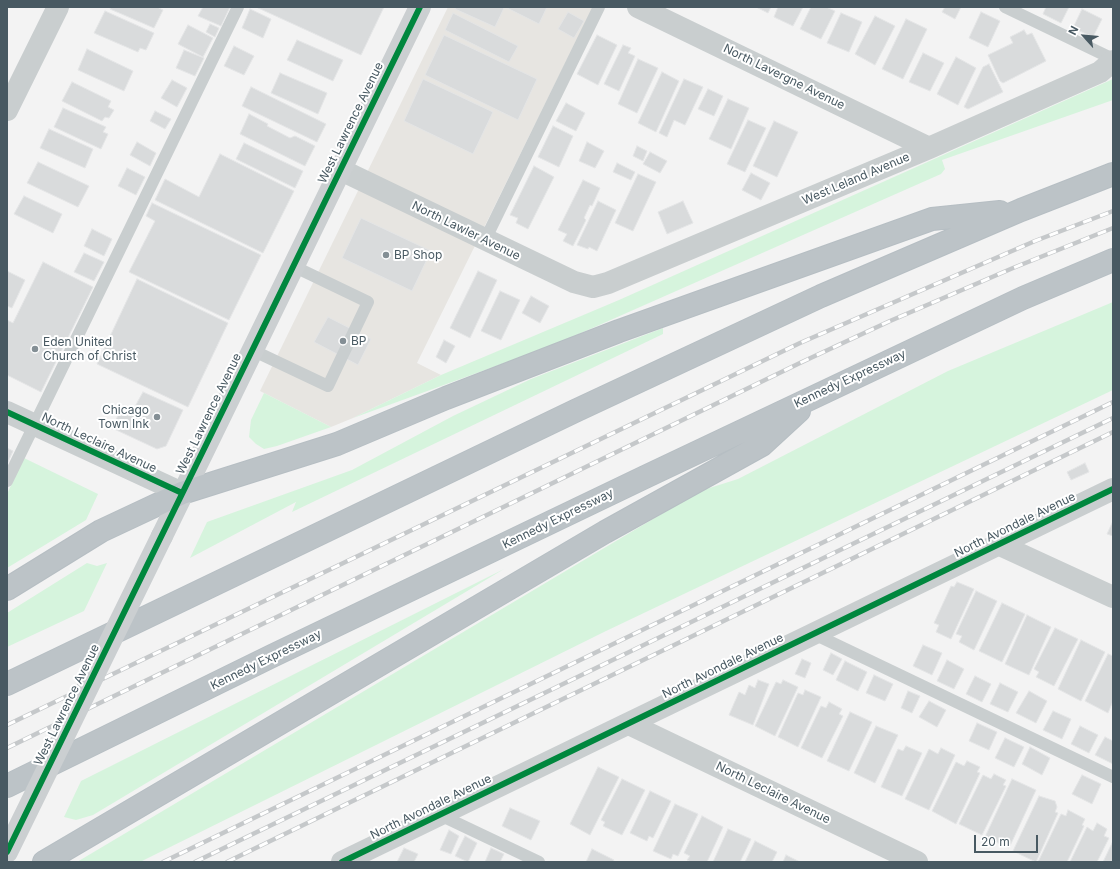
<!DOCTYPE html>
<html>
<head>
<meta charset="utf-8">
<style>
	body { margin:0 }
	#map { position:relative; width:1120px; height:869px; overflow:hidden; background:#f3f3f3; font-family:Inter,sans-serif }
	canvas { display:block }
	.frame { position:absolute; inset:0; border:8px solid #485962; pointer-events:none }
	.north { position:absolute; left:1064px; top:16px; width:40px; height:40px; -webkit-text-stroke:3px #fff; paint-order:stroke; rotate:297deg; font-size:11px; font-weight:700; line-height:16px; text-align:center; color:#485962 }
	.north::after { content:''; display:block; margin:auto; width:14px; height:18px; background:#485962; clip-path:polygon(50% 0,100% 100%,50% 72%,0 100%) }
	.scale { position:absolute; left:974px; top:835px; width:64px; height:18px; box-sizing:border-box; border:2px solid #485962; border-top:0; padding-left:5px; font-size:12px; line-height:14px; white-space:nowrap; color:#485962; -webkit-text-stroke:3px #fff; paint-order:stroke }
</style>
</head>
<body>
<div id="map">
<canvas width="1120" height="869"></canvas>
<div class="frame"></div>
<div class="north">N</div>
<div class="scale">20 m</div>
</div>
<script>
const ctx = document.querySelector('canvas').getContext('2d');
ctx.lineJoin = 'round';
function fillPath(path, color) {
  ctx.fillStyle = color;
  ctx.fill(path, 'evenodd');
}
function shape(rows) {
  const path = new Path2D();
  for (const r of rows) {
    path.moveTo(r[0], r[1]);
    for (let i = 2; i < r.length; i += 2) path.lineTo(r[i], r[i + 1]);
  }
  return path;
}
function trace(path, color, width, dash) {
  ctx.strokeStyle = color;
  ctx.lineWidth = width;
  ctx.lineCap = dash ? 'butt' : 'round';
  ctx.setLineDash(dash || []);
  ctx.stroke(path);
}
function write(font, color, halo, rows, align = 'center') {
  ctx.font = font + ' Inter,sans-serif';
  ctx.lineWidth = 4;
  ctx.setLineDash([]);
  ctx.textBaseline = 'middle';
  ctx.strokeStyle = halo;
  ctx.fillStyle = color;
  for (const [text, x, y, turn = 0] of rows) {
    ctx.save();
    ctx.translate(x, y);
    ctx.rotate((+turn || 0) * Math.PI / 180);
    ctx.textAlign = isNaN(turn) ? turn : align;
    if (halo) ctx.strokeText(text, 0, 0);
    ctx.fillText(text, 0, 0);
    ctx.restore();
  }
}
const commercial = shape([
	[448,7,593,7,417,363,441,375,353,418,331,427,260,391]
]);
const green = shape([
	[1113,79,1113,100,942,160,945,169,941,174,588,330,543,349,353,418,441,375,619,300],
	[1113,302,1113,390,606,631,140,862,77,862,700,491,738,479,948,371],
	[663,328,663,334,292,512,296,502,190,558,207,522,352,470,453,416,531,379],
	[264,393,331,427,277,446,264,449,256,444,249,437,251,420],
	[24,458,98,494,86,520,7,568,7,494],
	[87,563,97,566,107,563,84,611,7,647,7,613],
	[504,569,93,815,76,820,64,817,81,781]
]);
const building = shape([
	[111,7,157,7,163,10,154,28,110,9,111,7],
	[203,7,230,7,221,26,198,16,203,7],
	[256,7,384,7,361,55,256,7],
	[456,7,502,7,504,8,495,27,455,9,456,7],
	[505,7,547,7,539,24,505,7],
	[756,7,771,7,768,13,756,7],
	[778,7,803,7,793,26,774,17,778,7],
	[811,7,826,7,835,11,821,39,800,29,811,7],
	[945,7,961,7,955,19,942,12,945,7],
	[1046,7,1069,7,1061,23,1043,14,1046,7],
	[250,9,271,19,263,38,242,28,250,9],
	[1082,9,1102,19,1093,37,1073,28,1082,9],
	[105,11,154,33,146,50,140,48,138,52,94,33,105,11],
	[568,12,584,21,574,38,558,29,568,12],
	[981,12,1000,21,988,47,969,38,981,12],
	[453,13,518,46,509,62,445,30,453,13],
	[841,13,862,22,849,52,827,43,841,13],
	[875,16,895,26,875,65,855,54,875,16],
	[906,19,927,29,903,79,882,69,906,19],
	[210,24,219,28,215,37,206,32,210,24],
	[188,25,213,38,203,57,178,44,188,25],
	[1024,30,1027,35,1032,33,1046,61,1003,83,1000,81,988,55,1013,43,1010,37,1024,30],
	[444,35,537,79,518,120,425,75,444,35],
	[597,35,617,45,598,85,577,74,597,35],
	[297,40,343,60,333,81,287,60,297,40],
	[623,45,631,48,628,53,635,56,619,91,604,84,623,45],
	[234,46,254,56,244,75,224,66,234,46],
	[87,49,133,71,124,91,78,70,87,49],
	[184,50,204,58,195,76,176,68,184,50],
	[923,53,944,63,930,91,909,82,923,53],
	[956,57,976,68,958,105,937,94,956,57],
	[638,59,658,68,637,113,618,104,638,59],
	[989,64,1003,92,968,109,964,107,983,67,989,64],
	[662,72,679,81,656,132,638,123,662,72],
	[280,73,327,93,318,114,271,93,280,73],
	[423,79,493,112,473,154,404,121,423,79],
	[684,79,703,87,685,125,674,120,667,137,659,133,684,79],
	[172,80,187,88,177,107,161,98,172,80],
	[72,82,111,101,108,107,114,110,109,118,105,117,102,121,62,101,72,82],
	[251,87,326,124,317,142,242,106,251,87],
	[708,89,723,96,714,116,698,109,708,89],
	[728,99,749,108,731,149,709,139,728,99],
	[566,103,585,113,576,131,556,121,566,103],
	[63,108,106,127,103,132,108,134,101,149,54,127,63,108],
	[155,111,171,119,165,129,150,121,155,111],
	[249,114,268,124,267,126,290,138,295,136,315,146,305,166,240,134,249,114],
	[748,120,766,128,745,172,727,164,748,120],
	[774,121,798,132,777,177,753,166,774,121],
	[553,126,573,136,559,167,538,157,553,126],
	[49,129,93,149,85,168,40,148,49,129],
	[137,142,156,153,150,166,130,155,137,142],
	[587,142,604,151,595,168,579,161,587,142],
	[244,143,303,171,295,188,236,159,244,143],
	[637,146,647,151,643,161,633,156,637,146],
	[650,152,667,161,660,173,643,164,650,152],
	[220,154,294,191,263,253,155,200,165,179,199,197,220,154],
	[38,162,89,186,78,207,27,183,38,162],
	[617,163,635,172,631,180,613,172,617,163],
	[534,166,554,177,528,229,516,223,518,218,510,215,534,166],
	[127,168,145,177,136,195,118,186,127,168],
	[751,173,770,183,761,200,742,190,751,173],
	[638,174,656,182,633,231,615,223,638,174],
	[583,180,600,188,592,206,590,205,584,218,586,220,573,246,563,241,567,234,558,230,583,180],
	[24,196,62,214,53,233,14,214,24,196],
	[598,201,616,210,597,251,589,247,588,249,577,245,598,201],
	[683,201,693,223,667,234,658,212,683,201],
	[152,203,261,255,229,320,129,272,155,221,146,216,152,203],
	[361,218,431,251,412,291,342,258,361,218],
	[92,229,112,239,104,256,84,246,92,229],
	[84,253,104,262,94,281,74,272,84,253],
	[43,262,93,287,41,392,7,375,7,320,13,323,43,262],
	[7,271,25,280,12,308,7,306,7,271],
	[478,271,497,280,470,338,450,328,478,271],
	[137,279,228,323,188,407,97,364,137,279],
	[500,291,520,300,501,340,481,331,500,291],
	[531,296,549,306,540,323,522,313,531,296],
	[328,317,371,339,358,365,314,342,328,317],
	[444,340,455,346,446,363,436,357,444,340],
	[143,392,183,410,166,446,157,449,112,428,123,405,133,410,143,392],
	[7,448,13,451,7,464,7,448],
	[1085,463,1089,472,1071,480,1067,472,1085,463],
	[1113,521,1113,536,1107,534,1113,521],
	[957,582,974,589,951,639,936,632,939,625,934,623,951,586,954,587,957,582],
	[976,591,997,601,974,650,959,642,962,636,956,634,976,591],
	[1002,603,1025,614,1002,662,979,651,1002,603],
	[1027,615,1051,627,1029,675,1005,664,1027,615],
	[1055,628,1078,639,1054,686,1036,677,1039,672,1034,669,1055,628],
	[1081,640,1105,652,1081,701,1058,689,1081,640],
	[923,645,942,653,932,675,913,666,923,645],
	[831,653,842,659,833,675,823,670,831,653],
	[1108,654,1113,656,1113,701,1108,713,1085,701,1108,654],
	[802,659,811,663,805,678,795,674,802,659],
	[947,660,964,669,954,689,937,681,947,660],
	[845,661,867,672,858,691,836,680,845,661],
	[874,675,893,684,885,701,866,693,874,675],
	[975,676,991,684,982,702,966,694,975,676],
	[758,680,769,684,753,725,729,715,739,692,745,695,749,685,755,688,758,680],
	[783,680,798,687,775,736,755,726,776,682,781,684,783,680],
	[1000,683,1018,692,1008,712,990,704,1000,683],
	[805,690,821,697,798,747,778,737,798,693,803,695,805,690],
	[908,691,920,696,912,713,901,708,908,691],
	[1029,691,1047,701,1036,723,1016,713,1029,691],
	[929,701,946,710,937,727,919,717,929,701],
	[829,702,842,709,839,714,843,716,822,758,801,748,821,706,826,708,829,702],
	[1053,711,1071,719,1062,739,1043,730,1053,711],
	[850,712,872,722,849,771,827,761,850,712],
	[977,723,997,732,989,750,969,741,977,723],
	[876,726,898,735,875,783,854,773,876,726],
	[1080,726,1098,735,1089,753,1071,744,1080,726],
	[1105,737,1113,741,1113,764,1095,755,1105,737],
	[1005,738,1024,747,1014,767,995,758,1005,738],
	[906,746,922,753,902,796,881,787,898,749,903,751,906,746],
	[1030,747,1050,758,1042,775,1022,764,1030,747],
	[941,748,955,755,929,810,905,799,929,749,938,754,941,748],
	[967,761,980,767,977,772,980,773,956,824,932,811,956,762,964,766,967,761],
	[598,767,619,777,590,835,570,824,598,767],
	[994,774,1006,780,1003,785,1006,786,982,835,959,824,983,775,991,779,994,774],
	[1082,775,1101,784,1092,804,1072,794,1082,775],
	[622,779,645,790,622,835,603,826,605,822,601,820,622,779],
	[1012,779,1036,790,1009,848,985,837,1012,779],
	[650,791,671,801,653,838,649,836,647,841,630,833,650,791],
	[1039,796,1055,801,1057,807,1055,812,1058,813,1036,862,1013,851,1039,796],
	[675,804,698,814,678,856,673,854,671,859,653,851,675,804],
	[510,808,540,821,531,840,502,826,510,808],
	[1068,810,1085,819,1082,825,1084,826,1067,862,1038,862,1061,814,1066,816,1068,810],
	[702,816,723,827,707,862,691,862,687,860,690,856,684,853,702,816],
	[1097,823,1107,829,1104,836,1109,838,1097,862,1070,862,1087,827,1093,831,1097,823],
	[728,829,751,839,740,862,713,862,728,829],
	[449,830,459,836,451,854,440,850,449,830],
	[465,836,477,843,468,862,455,856,465,836],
	[755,841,777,852,772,862,745,862,755,841],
	[1113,841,1113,862,1103,862,1113,841],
	[404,848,418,854,414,862,397,862,404,848],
	[491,848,504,854,500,862,485,862,491,848],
	[592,849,614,860,613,862,586,862,592,849],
	[786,855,800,862,783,862,786,855]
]);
const lane = shape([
	[1005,7,1113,59],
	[485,240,599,7],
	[252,350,328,386,368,302,293,266],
	[7,481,238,7],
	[814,634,1113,777],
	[440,815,539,862]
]);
const street = shape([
	[638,7,929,148],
	[7,110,58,7],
	[341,170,574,282,593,287,608,283,929,148,1100,72,1113,61],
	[7,412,182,493],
	[1000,545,1113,597],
	[629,724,917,862],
	[342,862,1113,489]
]);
const secondary = shape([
	[162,536,420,7]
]);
const highway = shape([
	[7,589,101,531,182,493,337,444,446,398,619,331,932,219,1000,212],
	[7,684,575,411,821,296,1021,210,1113,174],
	[7,786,272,656,645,477,1023,298,1113,260],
	[44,862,605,532,762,445,799,411]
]);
const rail = shape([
	[7,725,800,343,1035,241,1113,211],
	[7,748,802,362,890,321,1013,268,1113,228],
	[163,862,1113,402],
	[195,862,1113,418],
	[227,862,1113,432]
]);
const secondaryBridge = shape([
	[7,852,162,536]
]);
const cycleway = shape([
	[7,412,182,493],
	[7,852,420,7],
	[342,862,1113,489]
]);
const markers = [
	[386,255,4,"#848f95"],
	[343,341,4,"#848f95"],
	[35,349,4,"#848f95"],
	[157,417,4,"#848f95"]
];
const streetNames = [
	["North Lavergne Avenue",784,77,26],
	["West Lawrence Avenue",351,123,-64],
	["West Leland Avenue",856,179,-23],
	["North Lawler Avenue",466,231,26],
	["Kennedy Expressway",850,379,-25],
	["West Lawrence Avenue",209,414,-64],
	["North Leclaire Avenue",99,443,25],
	["Kennedy Expressway",558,519,-26],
	["North Avondale Avenue",1015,525,-26],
	["Kennedy Expressway",266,660,-26],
	["North Avondale Avenue",723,666,-26],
	["West Lawrence Avenue",67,705,-64],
	["North Leclaire Avenue",773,793,26],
	["North Avondale Avenue",431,807,-26]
];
const poiNames = [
	["BP Shop",394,255],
	["BP",351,341],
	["Eden United",43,342],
	["Church of Christ",43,356],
	["Chicago",149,410,"right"],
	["Town Ink",149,424,"right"]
];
fillPath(commercial, '#e7e5e1');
fillPath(green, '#d6f4dd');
fillPath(building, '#d9dbdc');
trace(building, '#e4e5e6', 1);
trace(highway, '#b6bec3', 24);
trace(lane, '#c9cecf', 12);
trace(street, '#c9cecf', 22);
trace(secondary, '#cbcfd1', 22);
trace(highway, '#bcc3c7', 22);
trace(rail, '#c5c8ca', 4.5);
trace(rail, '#fff', 3, [9]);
trace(secondaryBridge, '#cbcfd1', 22);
trace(cycleway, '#00873e', 6);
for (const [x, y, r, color] of markers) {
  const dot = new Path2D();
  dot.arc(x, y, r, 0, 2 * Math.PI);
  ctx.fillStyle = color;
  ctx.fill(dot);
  trace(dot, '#fff', 1.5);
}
write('12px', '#485962', '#fff', streetNames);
write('12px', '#485962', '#fff', poiNames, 'left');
</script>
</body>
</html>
